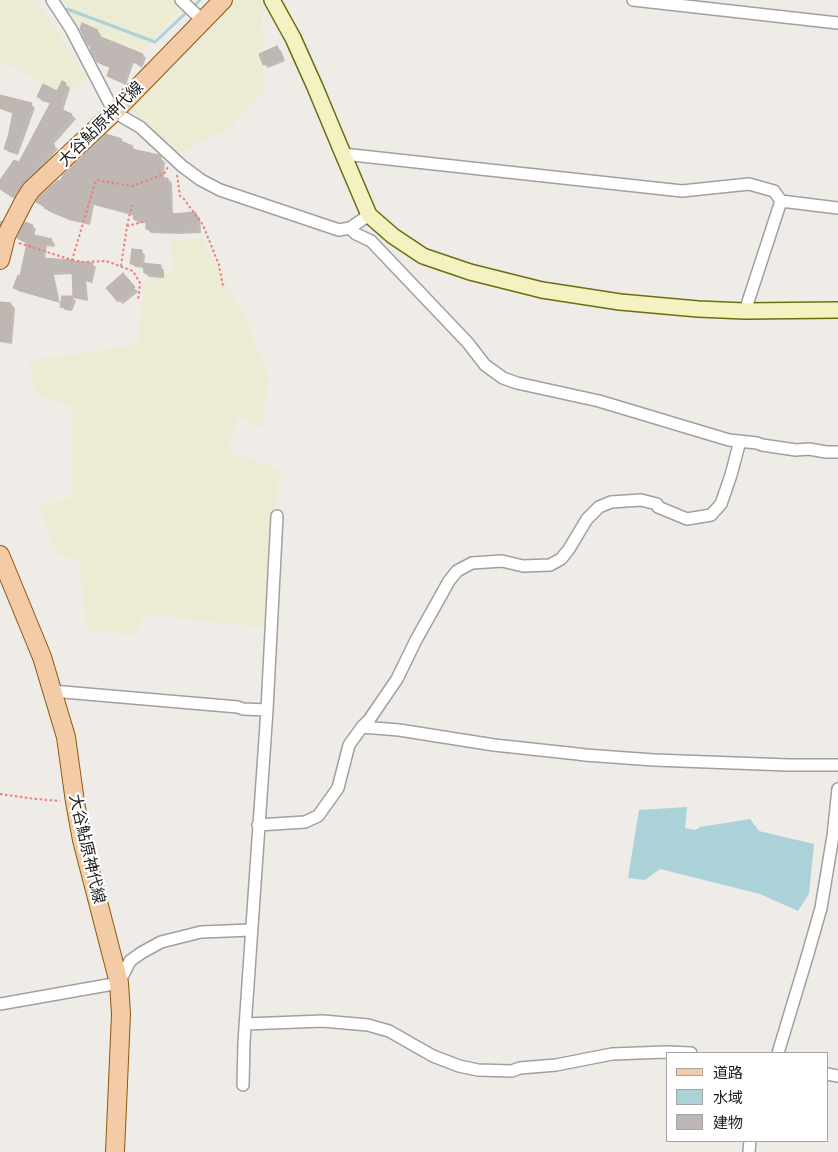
<!DOCTYPE html>
<html>
<head>
<meta charset="utf-8">
<style>
	body { margin:0 }
	#map { position:relative; width:838px; height:1152px; overflow:hidden; background:#efece7; font-family:"Asap Condensed","Noto Sans JP",sans-serif }
	canvas { display:block }
	.legend { position:absolute; left:666px; top:1052px; width:162px; height:90px; box-sizing:border-box; background:#fff; border:1px solid #a5a5a5; margin:0; padding:6px 9px; list-style:none; font-size:15px; color:#1f1f1f }
	.legend li { display:flex; align-items:center; gap:10px; height:25px }
	.legend b { width:25px; border:1px solid #a5a5a5 }
</style>
</head>
<body>
<div id="map">
<canvas width="838" height="1152"></canvas>
<ul class="legend">
<li><b style="height:6px;background:#f3cca7"></b>道路</li>
<li><b style="height:14px;background:#abd2d8"></b>水域</li>
<li><b style="height:14px;background:#bfb7b3"></b>建物</li>
</ul>
</div>
<script>
const ctx = document.querySelector('canvas').getContext('2d');
ctx.lineJoin = 'round';
function fillPath(path, color) {
  ctx.fillStyle = color;
  ctx.fill(path, 'evenodd');
}
function shape(rows) {
  const path = new Path2D();
  for (const r of rows) {
    path.moveTo(r[0], r[1]);
    for (let i = 2; i < r.length; i += 2) path.lineTo(r[i], r[i + 1]);
  }
  return path;
}
function trace(path, color, width, dash) {
  ctx.strokeStyle = color;
  ctx.lineWidth = width;
  ctx.lineCap = dash ? 'butt' : 'round';
  ctx.setLineDash(dash || []);
  ctx.stroke(path);
}
function write(font, color, halo, rows, align = 'center') {
  ctx.font = font + ' "Asap Condensed","Noto Sans JP",sans-serif';
  ctx.lineWidth = 4.5;
  ctx.setLineDash([]);
  ctx.textBaseline = 'middle';
  ctx.strokeStyle = halo;
  ctx.fillStyle = color;
  for (const [text, x, y, turn = 0] of rows) {
    ctx.save();
    ctx.translate(x, y);
    ctx.rotate((+turn || 0) * Math.PI / 180);
    ctx.textAlign = isNaN(turn) ? turn : align;
    if (halo) ctx.strokeText(text, 0, 0);
    ctx.fillText(text, 0, 0);
    ctx.restore();
  }
}
const farmland = shape([
	[0,0,36,0,89,79,63,94,0,60],
	[63,0,181,0,186,5,140,53,76,27],
	[228,0,261,0,266,9,262,16,264,91,230,129,201,141,176,154,125,106],
	[201,238,247,322,269,377,262,428,238,416,227,449,237,455,279,469,271,628,142,614,138,635,87,631,79,560,57,554,39,507,71,497,72,406,35,393,29,360,73,355,138,344,144,281,174,271,171,241]
]);
const water = shape([
	[687,807,685,828,695,830,700,827,750,819,759,831,814,844,809,894,798,911,760,894,660,869,645,880,628,878,639,810]
]);
const shadow = shape([
	[98,31,101,35,100,37,143,55,146,58,142,68,134,62,126,85,112,79,108,75,111,68,102,65,98,61,92,48,89,44],
	[277,48,281,51,285,61,268,68,264,64],
	[65,84,70,88,63,111,72,115,76,119,53,145,58,149,16,200,0,189,0,182,19,163,51,104,42,101,38,97,58,93],
	[0,96,31,104,35,108,18,155,9,152,6,149,14,114,0,109],
	[121,140,125,144,132,147,137,151,158,156,165,162,164,179,168,179,172,183,173,215,196,214,200,218,201,233,178,234,151,233,147,229,147,223,139,223,135,219,135,216,94,205,90,225,69,220,50,212,37,202,60,183],
	[0,221,2,221,5,224,0,236],
	[32,226,36,229,34,236,51,240,55,244,54,247,47,246,45,260,92,264,96,267,92,284,86,279,88,301,73,298,76,301,72,311,65,310,62,306,63,298,74,297,73,274,54,275,60,303,18,291,15,288,21,278,28,244,19,238],
	[141,251,145,255,144,265,160,266,164,270,164,278,149,277,145,273,145,268,135,267,132,263],
	[126,278,138,292,123,304,119,301],
	[0,303,11,304,15,308,12,344,0,342]
]);
const stream = shape([
	[193,7,200,0],
	[67,9,155,42,188,11]
]);
const building = shape([
	[82,23,98,30,96,35,143,54,139,65,130,60,122,82,107,76,110,67,97,62,90,50,91,47,88,45,80,29,82,23],
	[277,46,283,57,263,65,259,54,277,46],
	[62,81,66,83,58,108,72,114,49,141,55,145,46,156,30,173,12,197,0,189,0,180,14,160,19,162,51,102,37,97,43,84,57,91,62,81],
	[0,95,32,103,14,152,4,149,9,133,13,112,0,108,0,95],
	[106,134,122,139,121,141,133,146,132,149,159,155,161,157,160,178,168,178,170,214,196,212,197,229,173,231,146,229,146,219,134,220,133,213,90,202,86,222,63,216,44,208,45,207,36,202,39,197,58,180,60,181,63,175,106,134],
	[25,222,33,225,30,234,52,239,51,244,44,243,41,258,72,260,72,261,93,263,89,282,83,278,85,298,73,296,72,271,52,272,57,301,13,288,18,275,20,276,27,243,17,238,25,222],
	[132,249,142,250,140,265,130,264,132,249],
	[143,263,161,265,161,275,144,273,143,263],
	[123,273,135,287,118,302,106,288,123,273],
	[62,296,73,296,68,308,60,307,62,296],
	[0,302,11,303,9,341,0,340,0,302]
]);
const path = shape([
	[177,175,180,196,184,199,203,225,219,265,223,286],
	[127,226,132,205],
	[19,243,72,260,96,180,132,186,164,174,168,167],
	[72,260,83,262,106,261,133,271,140,283,138,301],
	[121,266,127,226,143,222],
	[0,794,36,799,60,801]
]);
const street = shape([
	[52,0,71,29,114,112,140,127,182,166,201,180,220,190,339,230,350,228,369,215],
	[181,0,203,21],
	[633,0,838,23],
	[343,154,682,191,749,184,774,191,781,201,838,208],
	[350,228,356,234,371,241,468,343,485,365,503,378,517,383,599,401,729,440,757,443,762,445,796,450,809,449,826,452,838,452],
	[745,311,781,201],
	[52,691,238,707,243,709,267,710],
	[362,727,399,730,494,745,578,754,585,755,654,760,788,765,838,765],
	[258,825,305,822,318,816,338,788,349,745,362,727,369,720,397,679,416,640,449,581,457,571,472,563,502,561,523,566,550,565,561,559,569,549,587,519,599,507,611,502,641,500,657,504,658,507,687,519,711,515,721,504,731,475,740,441],
	[0,1004,119,983,130,961,141,953,161,942,201,932,251,930],
	[245,1024,323,1021,368,1025,389,1031,433,1056,459,1066,478,1070,512,1071,520,1068,556,1065,612,1054,666,1052,691,1053],
	[778,1053,807,957,821,908,833,836,838,789],
	[827,1074,838,1076],
	[243,1085,244,1042,267,710,277,516],
	[749,1152,750,1141]
]);
const secondary = shape([
	[272,0,293,38,315,87,343,154,369,215,393,236,423,256,470,272,542,290,620,302,698,309,745,311,838,310]
]);
const primary = shape([
	[0,260,6,236,24,201,31,190,114,112,223,0],
	[0,555,42,657,66,737,75,802,82,840,119,983,121,1014,115,1152]
]);
const streetNames = [
	["大谷鮎原神代線",101,124,-45],
	["大谷鮎原神代線",87,849,77]
];
fillPath(farmland, '#ececd4');
fillPath(water, '#abd2d8');
fillPath(shadow, '#0003');
trace(stream, '#abd2d8', 3);
fillPath(building, '#bfb7b3');
trace(building, '#bfb2aa', 1);
trace(street, '#a0a0a0', 14);
trace(secondary, '#6b6d0f', 18);
trace(primary, '#8c580e', 20);
trace(path, '#ed7c7a', 2, [2.5, 2.5]);
trace(street, '#fff', 11);
trace(secondary, '#f4f2c0', 15);
trace(primary, '#f3cca7', 18);
write('16px', '#1f1f1f', '#fff', streetNames);
</script>
</body>
</html>
